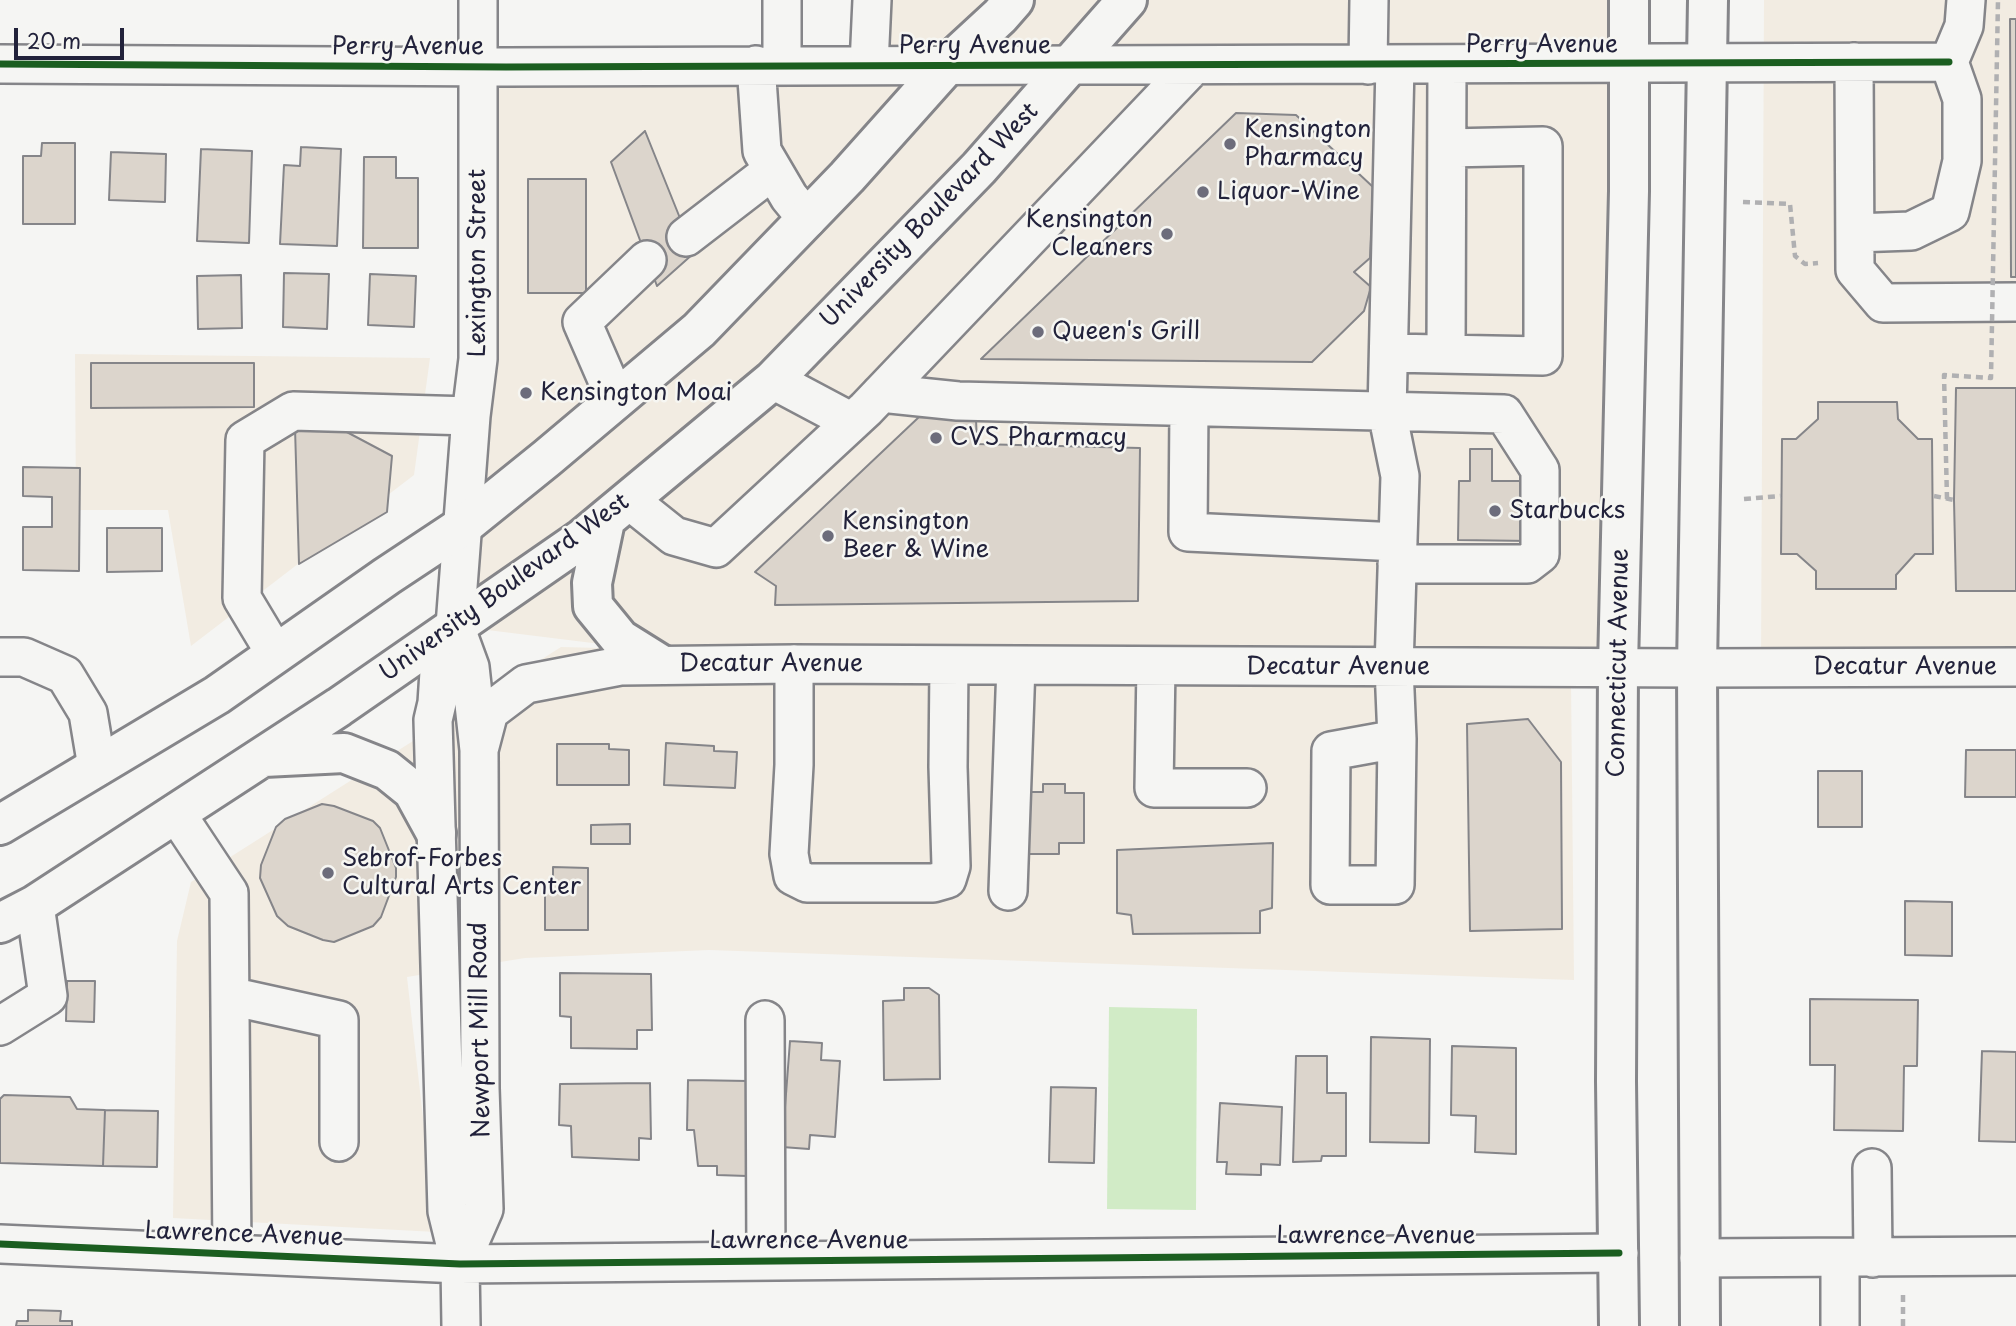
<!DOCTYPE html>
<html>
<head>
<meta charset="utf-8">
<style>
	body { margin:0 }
	#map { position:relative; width:2016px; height:1326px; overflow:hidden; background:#f5f5f3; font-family:"Playpen Sans",sans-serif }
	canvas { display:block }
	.scale { position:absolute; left:14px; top:28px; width:110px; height:32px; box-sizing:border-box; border:4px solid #22223b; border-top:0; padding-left:9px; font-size:21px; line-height:24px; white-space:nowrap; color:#22223b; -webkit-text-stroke:5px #f6f6f2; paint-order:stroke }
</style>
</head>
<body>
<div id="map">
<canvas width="2016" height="1326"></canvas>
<div class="scale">20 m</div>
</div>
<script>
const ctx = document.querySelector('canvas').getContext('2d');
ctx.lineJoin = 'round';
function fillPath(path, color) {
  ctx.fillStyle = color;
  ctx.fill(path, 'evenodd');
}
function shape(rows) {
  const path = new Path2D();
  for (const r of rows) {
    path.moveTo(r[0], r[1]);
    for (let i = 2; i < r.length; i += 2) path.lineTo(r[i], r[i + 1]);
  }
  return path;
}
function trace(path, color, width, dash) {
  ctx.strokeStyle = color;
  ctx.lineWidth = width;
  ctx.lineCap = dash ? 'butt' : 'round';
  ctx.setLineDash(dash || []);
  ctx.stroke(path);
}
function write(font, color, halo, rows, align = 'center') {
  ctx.font = font + ' "Playpen Sans",sans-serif';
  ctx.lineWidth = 5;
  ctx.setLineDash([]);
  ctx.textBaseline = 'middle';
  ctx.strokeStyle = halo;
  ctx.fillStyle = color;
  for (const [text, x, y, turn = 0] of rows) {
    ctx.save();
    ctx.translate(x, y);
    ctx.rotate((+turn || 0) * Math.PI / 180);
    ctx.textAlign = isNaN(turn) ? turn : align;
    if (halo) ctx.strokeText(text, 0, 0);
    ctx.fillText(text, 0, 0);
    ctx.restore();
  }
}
const built = shape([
	[864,0,1629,0,1618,667,1571,680,1574,980,709,950,525,958,407,977,436,1232,173,1218,177,941,191,882,561,647,641,649,455,626,479,67,865,64],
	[1764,0,2016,0,2016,667,1761,668],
	[75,354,430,358,414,475,191,646,168,510,76,510]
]);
const green = shape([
	[1109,1007,1197,1009,1196,1210,1107,1209]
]);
const building = shape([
	[2010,19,2016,19,2016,277,2011,277,2010,19],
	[1236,113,1296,115,1373,187,1370,258,1354,272,1371,287,1364,311,1312,362,981,359,1236,113],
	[645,131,694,253,657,286,611,162,645,131],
	[42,143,75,143,75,224,23,224,23,156,41,156,42,143],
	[301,147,341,149,337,246,280,244,284,165,300,166,301,147],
	[201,149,252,151,249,243,197,241,201,149],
	[111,152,166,154,165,202,109,200,111,152],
	[364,157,396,157,396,178,418,178,418,248,363,248,364,157],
	[528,179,586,179,586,293,528,293,528,179],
	[284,273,329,274,327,329,283,327,284,273],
	[370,274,416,276,414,327,368,325,370,274],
	[241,275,242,328,198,329,197,276,241,275],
	[91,363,254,363,254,407,91,408,91,363],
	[1956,388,2016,388,2016,591,1956,591,1954,500,1956,388],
	[1818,402,1897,402,1898,419,1918,439,1932,439,1933,554,1915,554,1896,575,1896,589,1816,589,1816,571,1797,554,1781,554,1782,439,1796,439,1818,419,1818,402],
	[919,417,976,419,977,444,1140,448,1138,601,775,605,776,586,755,572,919,417],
	[295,428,343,430,392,456,387,512,299,564,295,428],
	[1470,449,1492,449,1492,481,1531,481,1530,541,1458,540,1459,481,1470,481,1470,449],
	[23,467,80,468,79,571,23,570,23,527,52,527,52,497,23,496,23,467],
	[107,528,162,528,162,571,107,572,107,528],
	[1528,719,1561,762,1562,929,1470,931,1467,724,1528,719],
	[666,743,714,746,714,751,737,752,735,788,664,785,666,743],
	[557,744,609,744,609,749,629,750,629,785,557,785,557,744],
	[1966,750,2016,750,2016,797,1965,797,1966,750],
	[1818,771,1862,771,1862,827,1818,827,1818,771],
	[1043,784,1065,784,1065,793,1084,793,1084,843,1059,843,1059,854,1023,854,1024,792,1043,792,1043,784],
	[322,804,334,806,373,821,380,828,396,868,396,877,381,917,373,926,334,942,323,940,288,926,277,916,260,878,261,865,276,827,285,819,322,804],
	[630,824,630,844,591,844,591,825,630,824],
	[1273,843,1272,908,1260,911,1260,933,1133,934,1131,915,1117,913,1117,850,1273,843],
	[553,867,588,868,588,930,545,930,545,883,553,883,553,867],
	[1905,901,1952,902,1952,956,1905,955,1905,901],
	[560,973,651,974,652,1030,637,1030,637,1049,571,1048,571,1017,560,1016,560,973],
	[67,981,95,981,94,1022,66,1021,67,981],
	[904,988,929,988,939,995,940,1079,884,1080,883,1001,904,1000,904,988],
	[1810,999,1918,1000,1917,1066,1904,1066,1903,1131,1834,1130,1835,1065,1810,1065,1810,999],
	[1371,1037,1430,1039,1429,1143,1370,1142,1371,1037],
	[790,1041,822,1043,821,1060,840,1061,835,1137,810,1135,809,1149,782,1147,790,1041],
	[1452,1046,1516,1048,1516,1154,1475,1152,1476,1116,1451,1115,1452,1046],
	[1982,1051,2016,1052,2016,1142,1979,1141,1982,1051],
	[1296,1056,1327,1056,1327,1093,1346,1093,1346,1156,1322,1156,1321,1161,1293,1162,1296,1056],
	[688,1080,748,1081,747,1176,717,1175,717,1166,698,1166,694,1130,687,1130,688,1080],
	[650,1083,651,1139,639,1138,639,1160,572,1157,571,1126,559,1125,560,1084,650,1083],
	[1051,1087,1096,1088,1094,1163,1049,1162,1051,1087],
	[4,1095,70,1097,77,1109,105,1110,103,1166,0,1163,0,1099,4,1095],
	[1220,1103,1282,1107,1280,1165,1261,1164,1261,1175,1226,1174,1227,1162,1217,1162,1220,1103],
	[105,1110,158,1111,157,1167,103,1166,105,1110],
	[28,1310,61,1311,60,1321,72,1321,72,1326,16,1326,17,1321,28,1321,28,1310]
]);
const path = shape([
	[1743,202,1790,204,1795,256,1805,264,1818,263],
	[1934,496,1954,500],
	[1744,499,1781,496],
	[1903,1326,1903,1294]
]);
const minor = shape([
	[1854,62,1855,270,1883,303,2016,302],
	[1949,62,1964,26,1966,0],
	[0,64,506,67,1949,62],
	[756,65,762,151,789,197,807,219],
	[782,65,782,0],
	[869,65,872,0],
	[1368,65,1369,0],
	[1395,65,1387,412,1400,476,1394,667,1397,739,1395,885,1330,885,1331,751,1397,739],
	[1855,233,1911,231,1950,212,1962,161,1962,99,1949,62],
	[686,237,773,170],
	[1389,353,1543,356,1543,146,1447,148],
	[1446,354,1447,64],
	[773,380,852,422],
	[881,393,958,401,1504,414,1540,470,1540,554,1527,564,1397,564],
	[616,400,582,322,647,260],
	[1189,407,1188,532,1398,542],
	[629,500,674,536,716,548,866,409,1194,65],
	[455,626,470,667,479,750,480,1088,484,1209,460,1264],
	[275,653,242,598,245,440,293,411,471,416],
	[0,657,24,657,65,675,88,713,97,767],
	[794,664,794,765,789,854,793,876,807,883,933,883,947,879,951,866,948,767,949,665],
	[1156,666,1154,788,1247,788],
	[479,750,489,712,526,684,620,666,794,664,1697,668,2016,667],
	[176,813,229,893,232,1253],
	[1008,891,1016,665],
	[230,996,339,1020,339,1142],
	[765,1020,766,1261],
	[0,1026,48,996,35,905],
	[1872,1168,1873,1258],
	[0,1244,460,1264,1619,1253],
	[1699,1258,2016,1256],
	[1840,1258,1840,1326],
	[461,1326,460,1264,447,1211,433,720,437,703,439,672,455,626,471,416,478,359,478,0]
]);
const major = shape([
	[605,521,592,583,593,606,620,639,660,664],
	[264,757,344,753,387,770,413,791,436,833],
	[0,825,217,695,387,576,464,525,547,458,699,330,847,177,948,64,1000,16,1014,0],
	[0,923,35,905,339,707,583,538,773,380,979,168,1127,0],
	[1619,1326,1616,1081,1618,667,1629,191,1629,0],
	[1700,1326,1697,668,1708,0]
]);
const pathBridge = shape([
	[1947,499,1944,375,1991,378,1998,0]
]);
const cycleway = shape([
	[0,64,506,67,1949,62],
	[0,1244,460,1264,1619,1253]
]);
const markers = [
	[1230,144,7,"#6c6c7b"],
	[1203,192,7,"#6c6c7b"],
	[1167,234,7,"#6c6c7b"],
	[1038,332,7,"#6c6c7b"],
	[526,393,7,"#6c6c7b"],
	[936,438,7,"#6c6c7b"],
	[1495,511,7,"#6c6c7b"],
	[828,536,7,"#6c6c7b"],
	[328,873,7,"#6c6c7b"]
];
const streetNames = [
	["Perry Avenue",1542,45],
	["Perry Avenue",975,46],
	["Perry Avenue",408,47],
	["University Boulevard West",930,216,-46],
	["Lexington Street",478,263,-90],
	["University Boulevard West",505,588,-36],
	["Connecticut Avenue",1619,663,-89],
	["Decatur Avenue",771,664],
	["Decatur Avenue",1338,667],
	["Decatur Avenue",1905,667],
	["Newport Mill Road",481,1030,-91],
	["Lawrence Avenue",244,1235,2],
	["Lawrence Avenue",1376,1236],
	["Lawrence Avenue",809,1241]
];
const poiNames = [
	["Kensington",1244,130],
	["Pharmacy",1244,158],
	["Liquor-Wine",1217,192],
	["Kensington",1153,220,"right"],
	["Cleaners",1153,248,"right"],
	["Queen's Grill",1052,332],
	["Kensington Moai",540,393],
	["CVS Pharmacy",950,438],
	["Starbucks",1509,511],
	["Kensington",842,522],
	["Beer & Wine",842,550],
	["Sebrof-Forbes",342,859],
	["Cultural Arts Center",342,887]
];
fillPath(built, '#f2ece2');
fillPath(green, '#d1ebc6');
fillPath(building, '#dcd5cc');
trace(building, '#858589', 2);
trace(minor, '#858589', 42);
trace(major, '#858589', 44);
trace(path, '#b0b0b2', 4.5, [7, 5]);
trace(minor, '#f5f5f3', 37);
trace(major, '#f5f5f3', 38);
trace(pathBridge, '#b0b0b2', 4.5, [7, 5]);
trace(cycleway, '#1b5e20', 7);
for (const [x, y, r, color] of markers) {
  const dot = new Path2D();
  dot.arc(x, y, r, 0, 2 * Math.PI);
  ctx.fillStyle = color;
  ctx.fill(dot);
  trace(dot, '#f6f6f2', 2.5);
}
write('24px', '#22223b', '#f6f6f2', streetNames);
write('24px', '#22223b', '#f6f6f2', poiNames, 'left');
</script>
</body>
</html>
